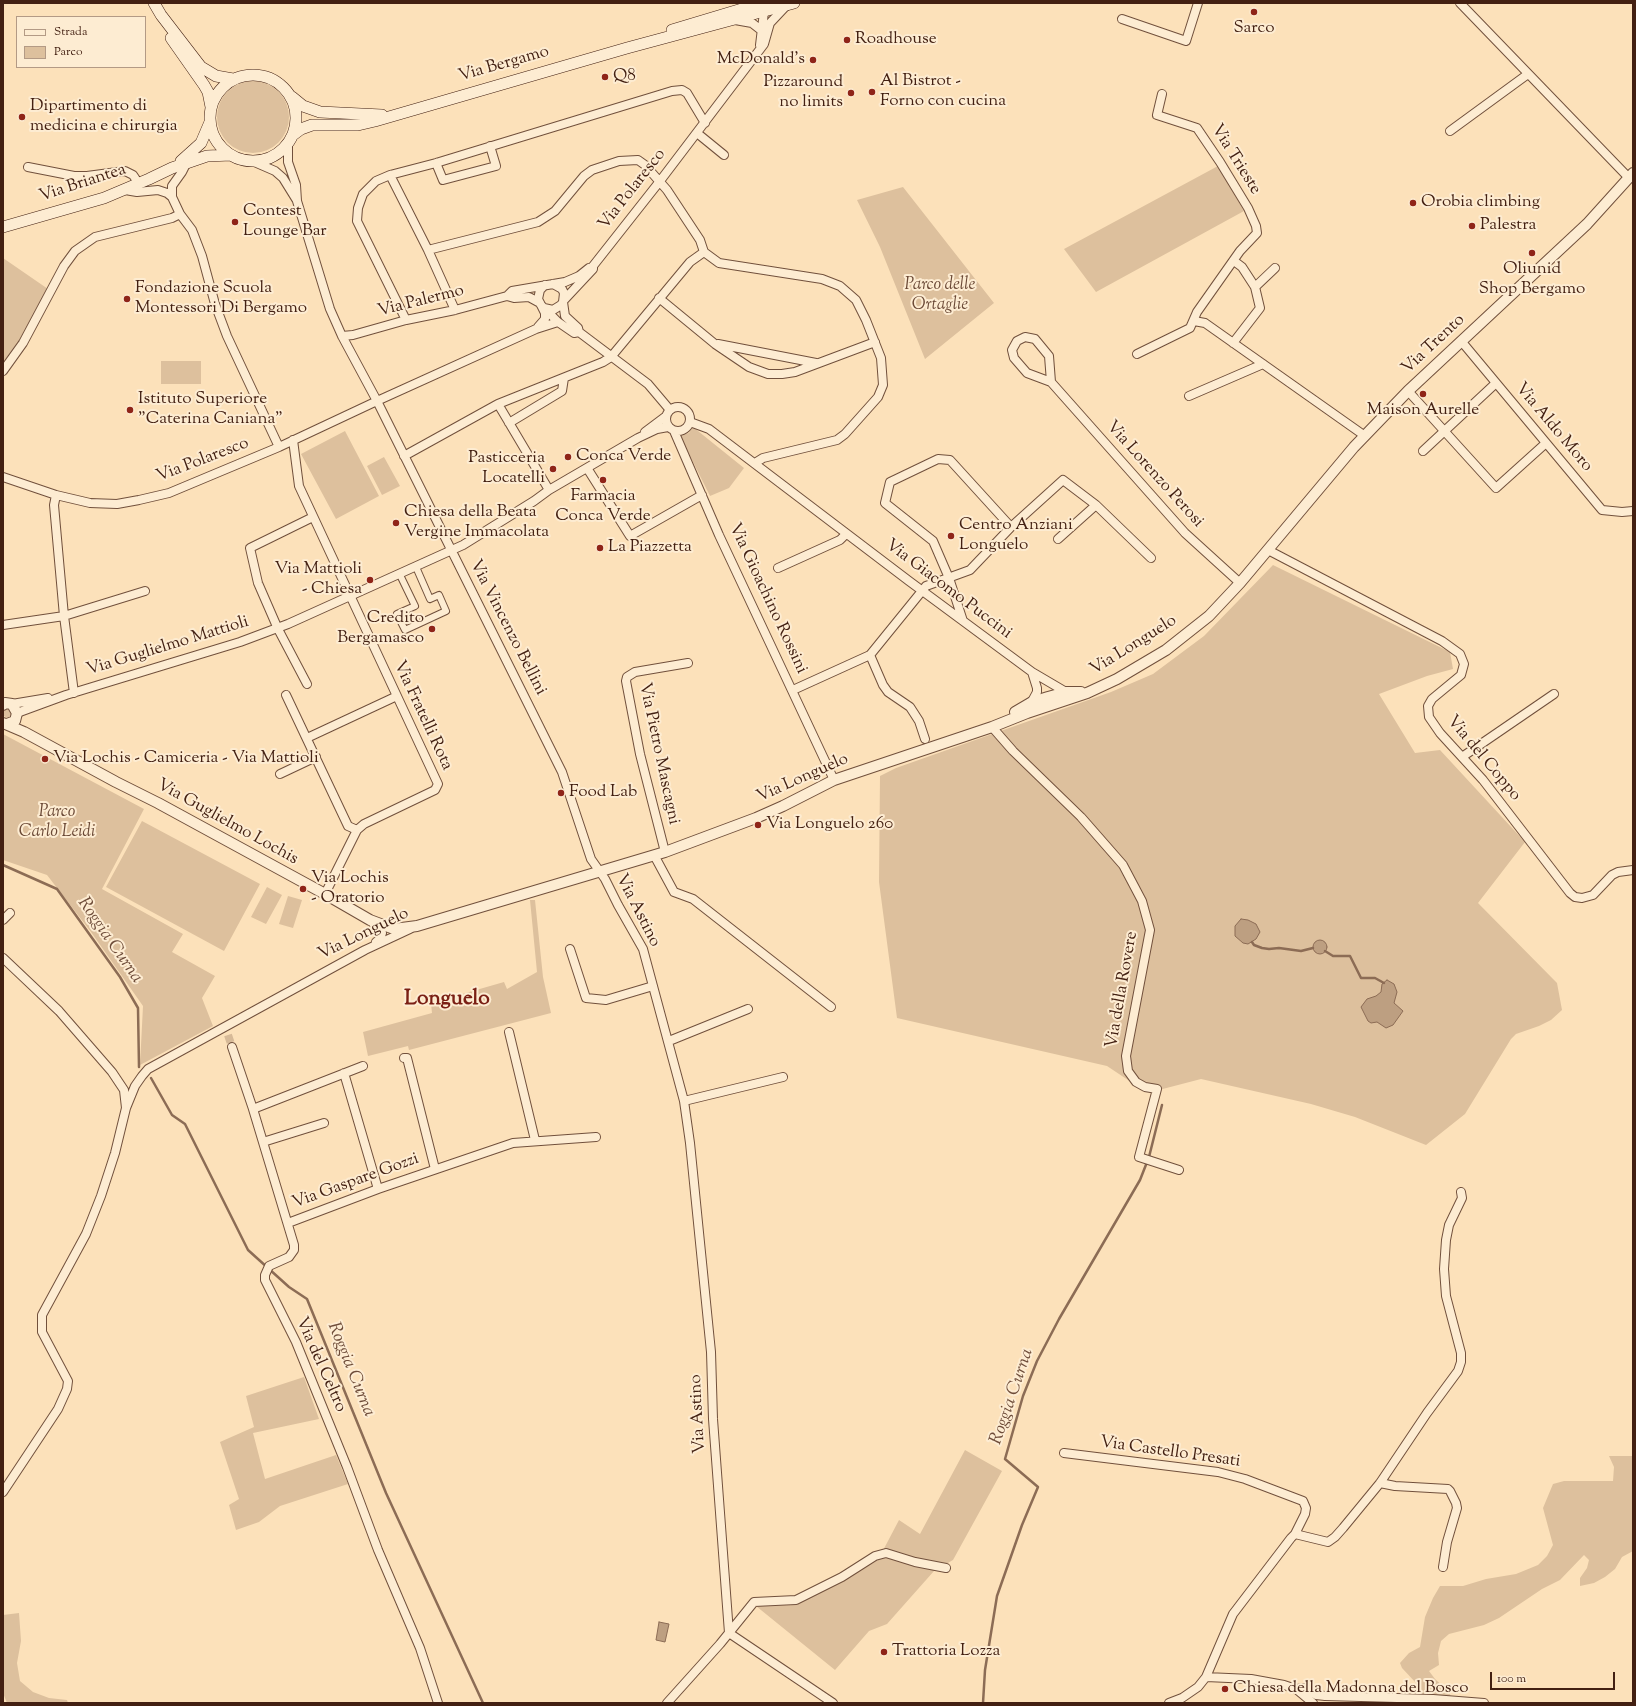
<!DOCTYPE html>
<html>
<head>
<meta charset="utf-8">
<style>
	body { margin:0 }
	#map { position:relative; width:1636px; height:1706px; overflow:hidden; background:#fce1ba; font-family:"Sorts Mill Goudy",serif }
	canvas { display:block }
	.frame { position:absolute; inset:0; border:4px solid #432012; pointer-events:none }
	.legend { position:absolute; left:16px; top:16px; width:130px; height:52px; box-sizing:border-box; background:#fdecd2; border:1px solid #b39a85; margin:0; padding:5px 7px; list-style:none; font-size:12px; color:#432012 }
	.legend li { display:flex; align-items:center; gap:8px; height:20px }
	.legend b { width:20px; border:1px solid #b39a85 }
	.scale { position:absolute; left:1490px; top:1672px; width:125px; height:18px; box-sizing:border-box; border:2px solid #432012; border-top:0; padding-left:5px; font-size:12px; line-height:14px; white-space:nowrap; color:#432012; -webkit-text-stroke:3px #fdecd2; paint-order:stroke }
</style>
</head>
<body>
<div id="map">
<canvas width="1636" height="1706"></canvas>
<div class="frame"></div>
<ul class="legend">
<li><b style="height:5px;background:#fdecd2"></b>Strada</li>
<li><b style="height:11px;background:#ddc09d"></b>Parco</li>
</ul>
<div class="scale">100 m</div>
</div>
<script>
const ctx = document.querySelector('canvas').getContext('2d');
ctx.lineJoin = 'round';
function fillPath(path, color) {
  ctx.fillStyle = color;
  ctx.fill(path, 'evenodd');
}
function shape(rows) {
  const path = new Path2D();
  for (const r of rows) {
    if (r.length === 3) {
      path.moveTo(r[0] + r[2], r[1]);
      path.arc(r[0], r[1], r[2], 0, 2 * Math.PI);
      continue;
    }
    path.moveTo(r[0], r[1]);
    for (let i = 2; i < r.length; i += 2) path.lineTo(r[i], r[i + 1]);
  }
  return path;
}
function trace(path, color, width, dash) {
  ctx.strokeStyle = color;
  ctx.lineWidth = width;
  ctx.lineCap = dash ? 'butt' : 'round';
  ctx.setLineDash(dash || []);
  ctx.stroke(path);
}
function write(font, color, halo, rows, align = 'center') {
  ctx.font = font + ' "Sorts Mill Goudy",serif';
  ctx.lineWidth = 4;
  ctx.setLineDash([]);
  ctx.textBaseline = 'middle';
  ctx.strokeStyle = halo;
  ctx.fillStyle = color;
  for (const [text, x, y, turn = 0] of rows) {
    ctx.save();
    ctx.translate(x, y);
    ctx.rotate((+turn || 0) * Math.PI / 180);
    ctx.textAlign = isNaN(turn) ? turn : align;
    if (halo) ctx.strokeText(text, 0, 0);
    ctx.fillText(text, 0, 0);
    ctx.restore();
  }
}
const green = shape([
	[253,117,36],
	[1218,166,1244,211,1096,292,1064,249],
	[903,187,994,303,925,359,880,247,857,200],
	[3,258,48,289,21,338,3,364],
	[161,361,201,361,201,384,161,384],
	[693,427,744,468,729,488,710,496,680,436,689,433],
	[345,431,379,496,336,519,301,454],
	[384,457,400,486,382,495,367,466],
	[1273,565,1450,652,1453,669,1427,676,1379,694,1415,753,1440,750,1525,842,1478,903,1557,983,1562,1010,1551,1020,1539,1026,1516,1034,1511,1039,1465,1114,1426,1145,1355,1117,1311,1104,1201,1079,1155,1091,1137,1086,1107,1066,897,1018,879,882,880,776,896,768,1111,692,1153,674,1204,636],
	[11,707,12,715,7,718,4,716,3,708],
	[3,734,144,809,102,889,183,934,172,952,215,976,202,998,213,1026,140,1065,143,1006,91,932,47,875,3,860],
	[142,821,260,884,224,951,106,887],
	[267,887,282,895,266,924,251,917],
	[288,896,302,900,293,928,279,924],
	[530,900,535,900,543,977,551,1013,409,1050,408,1046,368,1056,363,1032,432,1013,431,1003,504,982,507,989,537,972],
	[304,1377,319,1419,253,1433,265,1479,336,1455,348,1484,280,1506,259,1522,236,1530,229,1505,239,1499,220,1442,254,1427,246,1396],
	[965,1450,1002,1471,953,1560,934,1571,887,1624,869,1631,835,1670,756,1606,793,1605,840,1583,878,1560,899,1520,920,1534],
	[1609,1456,1633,1456,1633,1551,1622,1557,1615,1569,1605,1577,1594,1583,1580,1586,1580,1578,1587,1568,1589,1560,1584,1555,1560,1580,1542,1589,1499,1618,1484,1625,1449,1634,1441,1641,1438,1653,1439,1665,1429,1671,1435,1679,1446,1689,1456,1703,1414,1703,1416,1683,1402,1668,1400,1663,1409,1653,1420,1647,1425,1617,1433,1598,1440,1586,1463,1586,1486,1579,1516,1574,1538,1565,1547,1556,1553,1545,1543,1508,1553,1484,1564,1481,1613,1481,1614,1467],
	[19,1613,21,1641,17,1663,20,1681,33,1692,49,1698,67,1700,68,1703,7,1703,3,1693,3,1615]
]);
const water = shape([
	[1241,919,1248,920,1256,924,1260,932,1256,939,1248,944,1243,943,1235,936,1235,926,1241,919],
	[1320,947,7],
	[1387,980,1394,984,1397,992,1394,1003,1403,1011,1393,1025,1386,1028,1377,1022,1371,1023,1368,1021,1361,1007,1367,999,1376,996,1381,992,1382,984,1387,980],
	[659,1622,669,1624,665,1642,656,1640,659,1622]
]);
const stream = shape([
	[3,865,57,889,120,977,138,1008,139,1067],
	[1252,942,1254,945,1262,948,1269,949,1279,948,1301,951,1313,948],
	[1325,951,1333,956,1350,956,1361,978,1375,978,1384,983],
	[151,1078,172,1115,185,1124,248,1250,289,1287,307,1299,386,1493,483,1703],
	[983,1703,985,1670,997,1596,1022,1525,1038,1487,1005,1459,1023,1396,1037,1361,1059,1319,1140,1180,1149,1157,1162,1105]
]);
const minorTunnel = shape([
	[228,1035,232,1047]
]);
const pedestrian = shape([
	[400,575,415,606,397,614,405,630,446,611,439,595,430,599,416,567]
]);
const minor = shape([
	[1460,3,1629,178],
	[1122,19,1186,41,1198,3],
	[735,20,752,23,761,30],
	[760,45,764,12,766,7],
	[1450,131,1528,74],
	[697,133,724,155],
	[288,144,288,162,296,185,297,201,330,309,342,336,377,401,562,772,591,859,605,879,618,905,643,949,684,1101,690,1143,711,1352,713,1419,729,1633],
	[252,161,275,171,283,178,296,199],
	[187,162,182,172,172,186,172,197,180,214,192,230,202,256,215,304,227,336,279,447],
	[436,163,443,180,496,166,490,146],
	[28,167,74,176,87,176,125,171,133,175,139,184],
	[390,175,428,250,455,310],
	[125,190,137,192,158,190,167,193,172,197],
	[428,250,538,222,555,211,584,176,592,170,619,161,638,160,645,165,667,190,700,240,704,252,719,263,822,279,840,286,856,300,866,320,881,358,883,385,878,397,845,434,837,440,763,458,755,463],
	[1255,287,1275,268],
	[507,296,514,298,529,297,540,303],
	[659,298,715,344,749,367,768,374,782,374,795,372,875,342],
	[564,300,593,269,593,266,660,181,764,44,770,23,786,6],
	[563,302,565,316,578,328,579,332],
	[541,305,558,322,574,333,579,332,648,384,670,410],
	[544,308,553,310,561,305,563,302,564,293,562,289,553,284],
	[406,320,357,221,358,208,363,194,376,181,390,175,436,163,672,91,682,90,687,93,705,123],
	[1194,321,1205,323,1365,436],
	[538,327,545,319,545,313,538,299,540,290,545,285],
	[342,336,353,335,406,320,455,310,507,296,512,291,565,282,579,276,589,268],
	[1462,342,1602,510,1622,512,1633,511],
	[1233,343,1260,308,1255,287,1242,267,1234,261],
	[718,344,816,363],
	[1137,354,1190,328,1197,312,1240,251,1257,233,1256,226,1248,208,1220,162,1197,128,1157,115,1162,94],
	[3,371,23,343,64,266,75,251,95,237,172,218,180,214],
	[1051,382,1049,356,1035,339,1025,337,1017,341,1012,350,1014,358,1027,373,1051,382,1185,533,1240,583],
	[1408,391,1496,488,1546,443],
	[1189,396,1263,364],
	[498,404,549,490],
	[678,419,12],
	[690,422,709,429,909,581,1032,672,1066,692],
	[509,423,562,391,564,378],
	[674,431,719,535,834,780],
	[645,432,665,417],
	[293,440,299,486,438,784,435,790,364,824,357,830,325,894],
	[1423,451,1496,383],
	[404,456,498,404,603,362,611,357,690,262,704,252],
	[587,468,630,536,702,495],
	[3,477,56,495,90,503,117,504,139,500,169,493,279,447,377,401,536,329,558,322],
	[56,495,54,505,64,616,74,693],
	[1058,539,1096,505],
	[1268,550,1442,641,1460,654,1464,664,1461,675,1432,699,1428,706,1429,717,1440,733,1483,780,1570,893,1575,897,1582,898,1593,895,1612,875,1618,872,1633,870],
	[778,568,840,540,846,534],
	[963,621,949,578,933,541,885,503,890,482,938,459,950,460,1011,527],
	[3,625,64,616,145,591],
	[870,655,883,685,888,692,910,707,919,721,925,739],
	[307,684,278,629,258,583,250,548,313,517],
	[793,690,870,655,926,586,970,570,1011,527,1063,480,1096,505,1151,558],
	[286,695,348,826,357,830],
	[12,704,48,698],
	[1030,705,1037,692,1037,688,1032,672],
	[17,713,66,695,240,642,288,624,463,545,534,501,549,490,638,438,657,429,668,427],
	[992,727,1013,751,1081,817,1123,865,1142,901,1150,930,1126,1056,1128,1071,1136,1082,1145,1087,1157,1089,1139,1157,1179,1170],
	[307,738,397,696],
	[1462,757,1554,694],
	[280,774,316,757],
	[665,852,640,754,626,681,627,677,635,672,688,663],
	[654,855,674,892,693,899,831,1007],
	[3,920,10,913],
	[373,923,381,929,382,933,380,939,376,942],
	[570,949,586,998,606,1000,653,986],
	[3,958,59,1011,112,1072,124,1090,126,1108],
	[509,1032,535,1140],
	[669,1041,748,1009],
	[232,1047,253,1109,294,1245,294,1250,289,1257,269,1266,265,1275,265,1280,296,1342,347,1467,378,1550,420,1648,438,1703],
	[404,1058,407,1058,435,1169],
	[344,1073,378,1189],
	[684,1101,783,1077],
	[253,1109,363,1066],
	[263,1142,324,1123],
	[288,1223,378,1189,513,1143,596,1137],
	[1064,1453,1218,1472,1245,1479,1303,1501,1306,1508,1305,1514,1295,1534],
	[1380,1483,1395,1486,1448,1489,1450,1491,1456,1503,1457,1508,1447,1542,1443,1567],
	[3,1492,58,1409,67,1389,68,1381,42,1332,42,1315,86,1234,101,1196,115,1153,126,1108,135,1086,142,1076,148,1069,365,950,410,929],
	[729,1633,833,1703],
	[1206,1677,1251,1679,1284,1685,1296,1689,1313,1703],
	[1296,1689,1306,1688,1316,1695,1325,1696,1433,1699,1484,1703],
	[667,1703,720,1644,754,1602,796,1600,842,1577,875,1556,886,1553,915,1562,946,1568],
	[1169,1703,1182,1698,1198,1687,1206,1677,1233,1614,1291,1538,1295,1534,1328,1542,1335,1537,1343,1528,1380,1483,1427,1413,1458,1371,1461,1362,1461,1353,1446,1296,1444,1269,1446,1240,1449,1225,1462,1198,1461,1192]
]);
const tertiary = shape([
	[3,705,5,703,12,704,17,713,15,721,7,724],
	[1015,712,1032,702,1048,697,1066,692,1081,692],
	[3,723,24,732,116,782,158,803,325,894,370,920,394,929,417,926,665,852,756,818,783,806,834,780,992,727,1027,713,1087,693,1117,679,1166,650,1209,616,1240,583,1354,447,1408,391,1587,224,1633,173]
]);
const secondary = shape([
	[154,3,161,15,201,67,216,76,233,79],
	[672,30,762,3],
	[171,38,204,85,208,92,211,107],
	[253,118,43],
	[292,97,303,106,320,112,382,115],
	[293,135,301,129,312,125,358,125,375,121,627,48,794,3],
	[181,161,201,143,210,122],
	[3,227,104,198,149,179,172,168,207,156,231,155]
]);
const markers = [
	[1254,12,4,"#8f2418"],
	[847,40,4,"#8f2418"],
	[813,60,4,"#8f2418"],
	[605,77,4,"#8f2418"],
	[872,92,4,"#8f2418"],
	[851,93,4,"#8f2418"],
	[22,117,4,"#8f2418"],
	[1413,203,4,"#8f2418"],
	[235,222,4,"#8f2418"],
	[1472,226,4,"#8f2418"],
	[1532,253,4,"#8f2418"],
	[127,299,4,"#8f2418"],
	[1423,394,4,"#8f2418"],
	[130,410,4,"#8f2418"],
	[568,457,4,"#8f2418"],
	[553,469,4,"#8f2418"],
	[603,480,4,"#8f2418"],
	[396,523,4,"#8f2418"],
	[951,536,4,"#8f2418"],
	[600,548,4,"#8f2418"],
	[370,580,4,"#8f2418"],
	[432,629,4,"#8f2418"],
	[45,759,4,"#8f2418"],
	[561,793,4,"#8f2418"],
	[758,825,4,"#8f2418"],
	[303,889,4,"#8f2418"],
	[884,1652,4,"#8f2418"],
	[1225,1689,4,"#8f2418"]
];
const poiNames = [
	["Sarco",1254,29,"center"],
	["Roadhouse",855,40],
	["McDonald's",805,60,"right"],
	["Q8",613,77],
	["Al Bistrot -",880,82],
	["Forno con cucina",880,102],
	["Pizzaround",843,83,"right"],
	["no limits",843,103,"right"],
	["Dipartimento di",30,107],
	["medicina e chirurgia",30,127],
	["Orobia climbing",1421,203],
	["Contest",243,212],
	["Lounge Bar",243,232],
	["Palestra",1480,226],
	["Oliunid",1532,270,"center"],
	["Shop Bergamo",1532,290,"center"],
	["Fondazione Scuola",135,289],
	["Montessori Di Bergamo",135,309],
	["Istituto Superiore",138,400],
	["\"Caterina Caniana\"",138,420],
	["Maison Aurelle",1423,411,"center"],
	["Conca Verde",576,457],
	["Pasticceria",545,459,"right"],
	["Locatelli",545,479,"right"],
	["Farmacia",603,497,"center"],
	["Conca Verde",603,517,"center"],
	["Chiesa della Beata",404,513],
	["Vergine Immacolata",404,533],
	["Centro Anziani",959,526],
	["Longuelo",959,546],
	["La Piazzetta",608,548],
	["Via Mattioli",362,570,"right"],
	["- Chiesa",362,590,"right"],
	["Credito",424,619,"right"],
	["Bergamasco",424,639,"right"],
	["Via Lochis - Camiceria - Via Mattioli",53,759],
	["Food Lab",569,793],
	["Via Longuelo 260",766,825],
	["Via Lochis",311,879],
	["- Oratorio",311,899],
	["Trattoria Lozza",892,1652],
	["Chiesa della Madonna del Bosco",1233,1689]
];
const streetNames = [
	["Via Bergamo",504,65,-16],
	["Via Trieste",1235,160,58],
	["Via Briantea",83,184,-18],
	["Via Polaresco",633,190,-52],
	["Via Palermo",421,302,-14],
	["Via Trento",1434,345,-43],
	["Via Aldo Moro",1553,428,50],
	["Via Polaresco",203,461,-21],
	["Via Lorenzo Perosi",1154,475,48],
	["Via Giacomo Puccini",948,590,37],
	["Via Gioachino Rossini",767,599,65],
	["Via Vincenzo Bellini",507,628,63],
	["Via Longuelo",1134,646,-32],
	["Via Guglielmo Mattioli",168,647,-17],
	["Via Fratelli Rota",422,716,65],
	["Via Pietro Mascagni",658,754,78],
	["Via del Coppo",1483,759,50],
	["Via Longuelo",803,779,-24],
	["Via Guglielmo Lochis",227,823,29],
	["Via Astino",637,911,63],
	["Via Longuelo",364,935,-26],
	["Via della Rovere",1123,990,-80],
	["Via Gaspare Gozzi",356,1182,-20],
	["Via del Celtro",320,1365,66],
	["Via Astino",699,1414,-93],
	["Via Castello Presati",1170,1453,8]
];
const parkNames = [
	["Parco delle",940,286],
	["Ortaglie",940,306],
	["Parco",57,813],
	["Carlo Leidi",57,833]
];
const waterNames = [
	["Roggia Curna",109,941,55],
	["Roggia Curna",350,1370,68],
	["Roggia Curna",1013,1397,-71]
];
const districtNames = [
	["Longuelo",447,1000]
];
fillPath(green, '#ddc09d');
fillPath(water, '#bd9f81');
trace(water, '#8c6c55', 1);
trace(stream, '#8c6c55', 2.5);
trace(minorTunnel, '#d7ba98', 8, [8, 4]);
trace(pedestrian, '#71503c', 8);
trace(minor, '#71503c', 10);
trace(tertiary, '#71503c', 12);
trace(secondary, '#432012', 12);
trace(pedestrian, '#fdecd2', 6);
trace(minor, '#fdecd2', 8);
trace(tertiary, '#fdecd2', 10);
trace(secondary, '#fdecd2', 11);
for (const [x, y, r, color] of markers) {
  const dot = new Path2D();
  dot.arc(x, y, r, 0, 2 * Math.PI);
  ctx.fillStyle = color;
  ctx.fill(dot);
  trace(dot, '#fdecd2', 1.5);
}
write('17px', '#432012', '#fdecd2', poiNames, 'left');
write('17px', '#432012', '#fdecd2', streetNames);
write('italic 17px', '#6a4835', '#fdecd2', parkNames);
write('italic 18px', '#6e4c39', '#fdecd2', waterNames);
write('bold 21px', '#7a1f14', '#fdecd2', districtNames);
</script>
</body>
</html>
